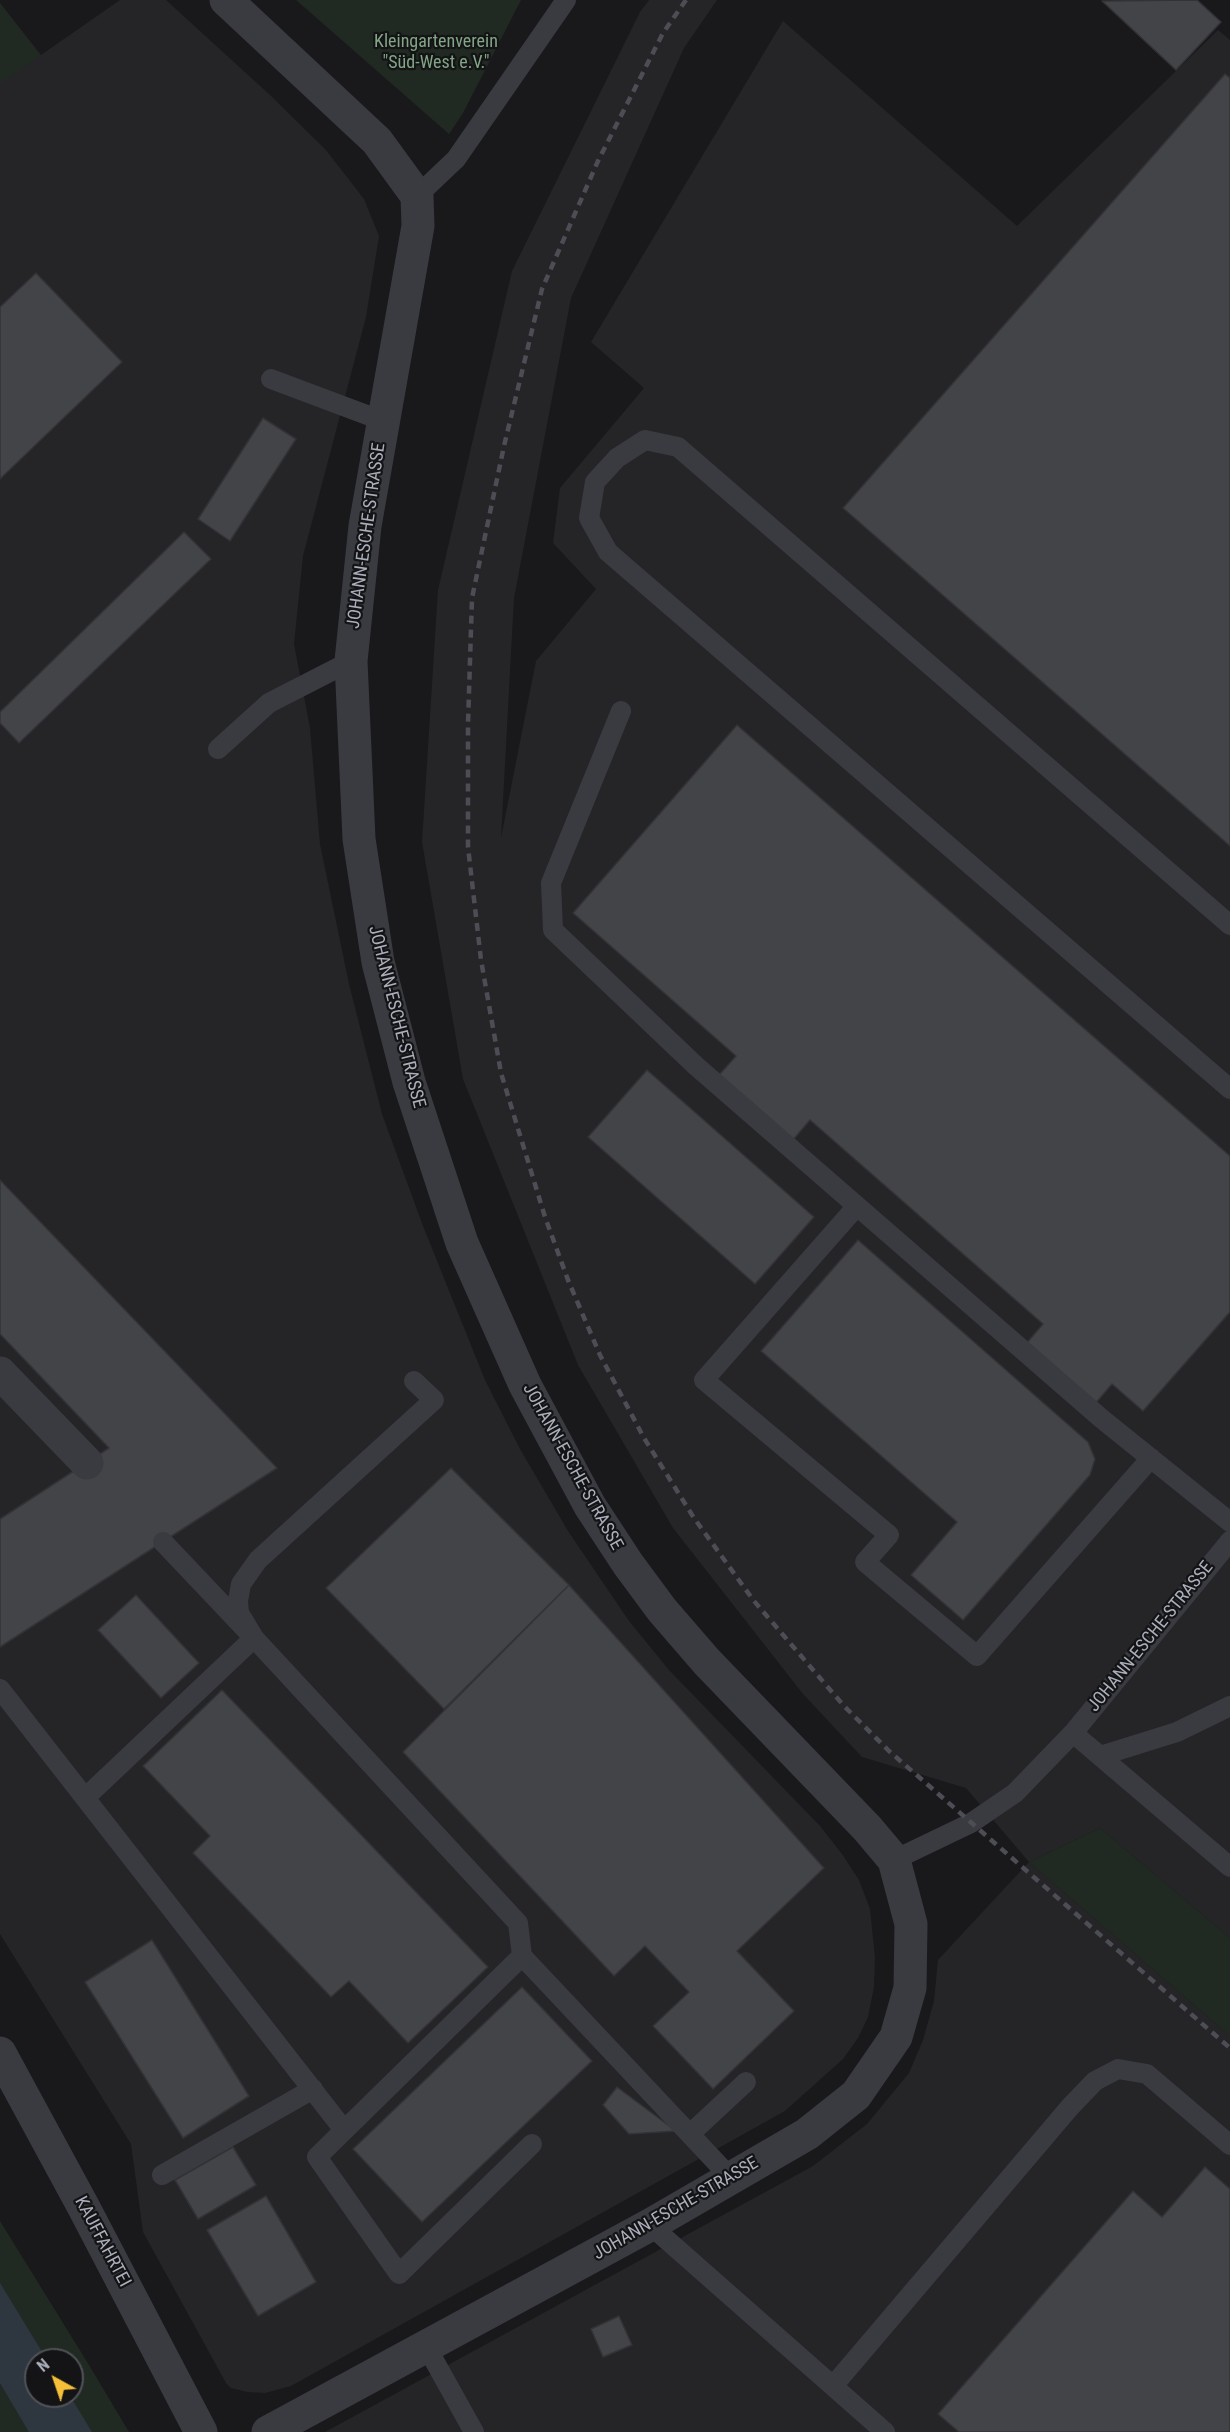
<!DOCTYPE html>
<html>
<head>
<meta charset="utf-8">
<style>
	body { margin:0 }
	#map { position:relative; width:1230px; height:2432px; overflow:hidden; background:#19191b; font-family:"Roboto Condensed",sans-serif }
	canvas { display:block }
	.north { position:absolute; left:24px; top:2348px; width:60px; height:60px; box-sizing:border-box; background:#141416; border:2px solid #505258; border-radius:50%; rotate:320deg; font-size:16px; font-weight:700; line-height:24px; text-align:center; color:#abafbb }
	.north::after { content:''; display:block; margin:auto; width:21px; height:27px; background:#f5c037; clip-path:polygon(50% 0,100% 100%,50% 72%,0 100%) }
</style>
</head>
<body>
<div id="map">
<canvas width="1230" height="2432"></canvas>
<div class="north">N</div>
</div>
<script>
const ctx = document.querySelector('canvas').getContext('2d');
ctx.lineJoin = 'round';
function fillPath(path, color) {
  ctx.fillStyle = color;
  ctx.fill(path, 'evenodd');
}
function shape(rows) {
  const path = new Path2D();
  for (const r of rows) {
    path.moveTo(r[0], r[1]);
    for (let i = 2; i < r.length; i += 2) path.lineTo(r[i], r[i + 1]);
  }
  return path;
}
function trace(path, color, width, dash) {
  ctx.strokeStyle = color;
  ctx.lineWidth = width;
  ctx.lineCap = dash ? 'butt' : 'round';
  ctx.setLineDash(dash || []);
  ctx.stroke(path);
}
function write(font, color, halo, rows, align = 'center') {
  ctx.font = font + ' "Roboto Condensed",sans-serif';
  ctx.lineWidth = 4.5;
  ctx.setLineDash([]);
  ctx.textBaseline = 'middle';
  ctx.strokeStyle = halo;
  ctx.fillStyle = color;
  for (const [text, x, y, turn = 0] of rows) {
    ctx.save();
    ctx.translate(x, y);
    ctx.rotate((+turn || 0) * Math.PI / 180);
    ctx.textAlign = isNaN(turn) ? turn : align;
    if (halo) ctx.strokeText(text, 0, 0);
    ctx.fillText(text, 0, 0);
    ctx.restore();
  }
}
const built = shape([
	[120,0,166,0,270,95,326,150,364,199,379,236,366,317,303,556,294,644,310,728,320,844,349,984,382,1114,423,1226,485,1380,520,1449,568,1531,629,1621,669,1670,820,1826,842,1854,859,1880,870,1909,875,1958,874,1987,868,2017,858,2038,843,2059,785,2111,291,2386,265,2393,247,2392,231,2388,226,2383,143,2232,131,2144,0,1934,0,3,41,55],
	[649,0,717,0,684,48,571,298,514,598,501,838,536,661,596,589,553,543,560,488,644,388,591,342,783,21,1017,226,1218,30,1230,40,1230,1938,1100,1828,1029,1862,1230,2036,1230,2432,325,2432,813,2166,867,2124,909,2073,923,2040,934,2001,938,1960,1029,1862,966,1788,862,1757,803,1694,673,1528,578,1365,463,1079,422,842,438,590,512,271,640,12]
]);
const green = shape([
	[296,0,521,0,463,113,449,134],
	[0,3,40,55,0,84],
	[1100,1828,1230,1938,1230,2036,1029,1862],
	[0,2221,89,2365,129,2432,0,2432],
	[36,2360,72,2360,72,2396,36,2396]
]);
const water = shape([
	[0,2283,47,2360,36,2360,36,2396,70,2396,92,2432,29,2432,0,2383]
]);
const building = shape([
	[1197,0,1221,22,1176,70,1102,1,1197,0],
	[1225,74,1230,78,1230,846,843,508,1225,74],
	[36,273,122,362,0,479,0,307,36,273],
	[263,418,296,439,230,541,198,519,263,418],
	[184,532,211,559,19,743,0,723,0,712,184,532],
	[737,725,1230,1156,1230,1312,1143,1411,1112,1384,1094,1405,1025,1345,1043,1324,810,1120,792,1141,718,1076,736,1056,573,913,737,725],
	[647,1070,814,1217,755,1284,588,1137,647,1070],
	[0,1180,277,1468,0,1647,0,1519,109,1448,0,1334,0,1180],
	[858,1240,1088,1442,1095,1459,1090,1475,963,1620,911,1575,957,1522,761,1351,858,1240],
	[451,1468,569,1585,444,1709,326,1588,451,1468],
	[569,1585,824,1868,737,1951,794,2011,713,2089,653,2026,689,1992,645,1946,614,1976,403,1752,569,1585],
	[136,1595,199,1663,161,1698,98,1630,136,1595],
	[222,1690,488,1967,408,2043,349,1981,331,1997,193,1853,210,1836,143,1766,222,1690],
	[152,1940,249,2096,183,2138,85,1982,152,1940],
	[522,1987,592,2061,422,2222,353,2149,522,1987],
	[617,2087,676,2131,629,2134,603,2105,617,2087],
	[233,2147,256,2185,198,2219,175,2180,233,2147],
	[1205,2167,1230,2189,1230,2432,959,2432,938,2414,1133,2191,1162,2217,1205,2167],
	[266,2196,316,2282,258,2316,207,2230,266,2196],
	[619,2316,632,2345,603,2357,591,2329,619,2316]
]);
const service = shape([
	[417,196,456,159,566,0],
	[271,379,383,421],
	[621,711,551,883,553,930,696,1066,1102,1419,1230,1522],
	[218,749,269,703,351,661],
	[1230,925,678,447,645,440,617,458,595,482,589,518,608,552,1230,1089],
	[857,1206,704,1380,889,1535,865,1562,977,1656,1151,1458],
	[414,1381,434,1400,258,1560,241,1584,238,1601,239,1613,254,1638,518,1923,522,1956,731,2178],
	[0,1689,344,2130],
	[1073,1733,1230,1867],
	[1100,1756,1177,1732,1230,1706],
	[86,1797,254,1638,163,1542],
	[894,1860,971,1823,1015,1793,1073,1733,1230,1541],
	[522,1956,317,2157,399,2274,532,2144],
	[690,2134,746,2082],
	[162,2175,313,2089],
	[650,2225,885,2432],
	[426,2346,474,2432],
	[833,2386,1070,2107,1095,2081,1118,2069,1147,2074,1230,2145]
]);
const minor = shape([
	[226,0,377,141,417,196,418,226,365,526,351,661,359,839,378,962,409,1082,462,1243,525,1385,590,1506,628,1564,662,1610,707,1662,867,1828,894,1860,911,1924,910,1988,896,2037,856,2095,807,2134,650,2225,268,2432],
	[0,1373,87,1463]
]);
const tertiary = shape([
	[0,2053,83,2206,201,2432]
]);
const rail = shape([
	[686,0,663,33,598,161,542,289,504,446,472,598,468,724,468,847,481,960,501,1073,545,1217,568,1280,600,1355,644,1438,694,1518,754,1601,844,1706,889,1751,1230,2048]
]);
const parkNames = [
	["Kleingartenverein",436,42],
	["\"Süd-West e.V.\"",436,63]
];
const streetNames = [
	["JOHANN-ESCHE-STRASSE",367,536,-82],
	["JOHANN-ESCHE-STRASSE",396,1017,76],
	["JOHANN-ESCHE-STRASSE",572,1467,61],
	["JOHANN-ESCHE-STRASSE",1151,1637,-51],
	["JOHANN-ESCHE-STRASSE",676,2209,-30],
	["KAUFFAHRTEI",102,2242,62]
];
fillPath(built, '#252528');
fillPath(green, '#212a22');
fillPath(water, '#2e3740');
fillPath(building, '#434448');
trace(building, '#333337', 1.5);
trace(service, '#3a3b40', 20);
trace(minor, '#3a3b40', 33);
trace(tertiary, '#3a3b40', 33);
trace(rail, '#4d4e55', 4.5, [8, 6]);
write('18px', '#82a686', '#141416', parkNames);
write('18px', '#abafbb', '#141416', streetNames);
</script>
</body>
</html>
